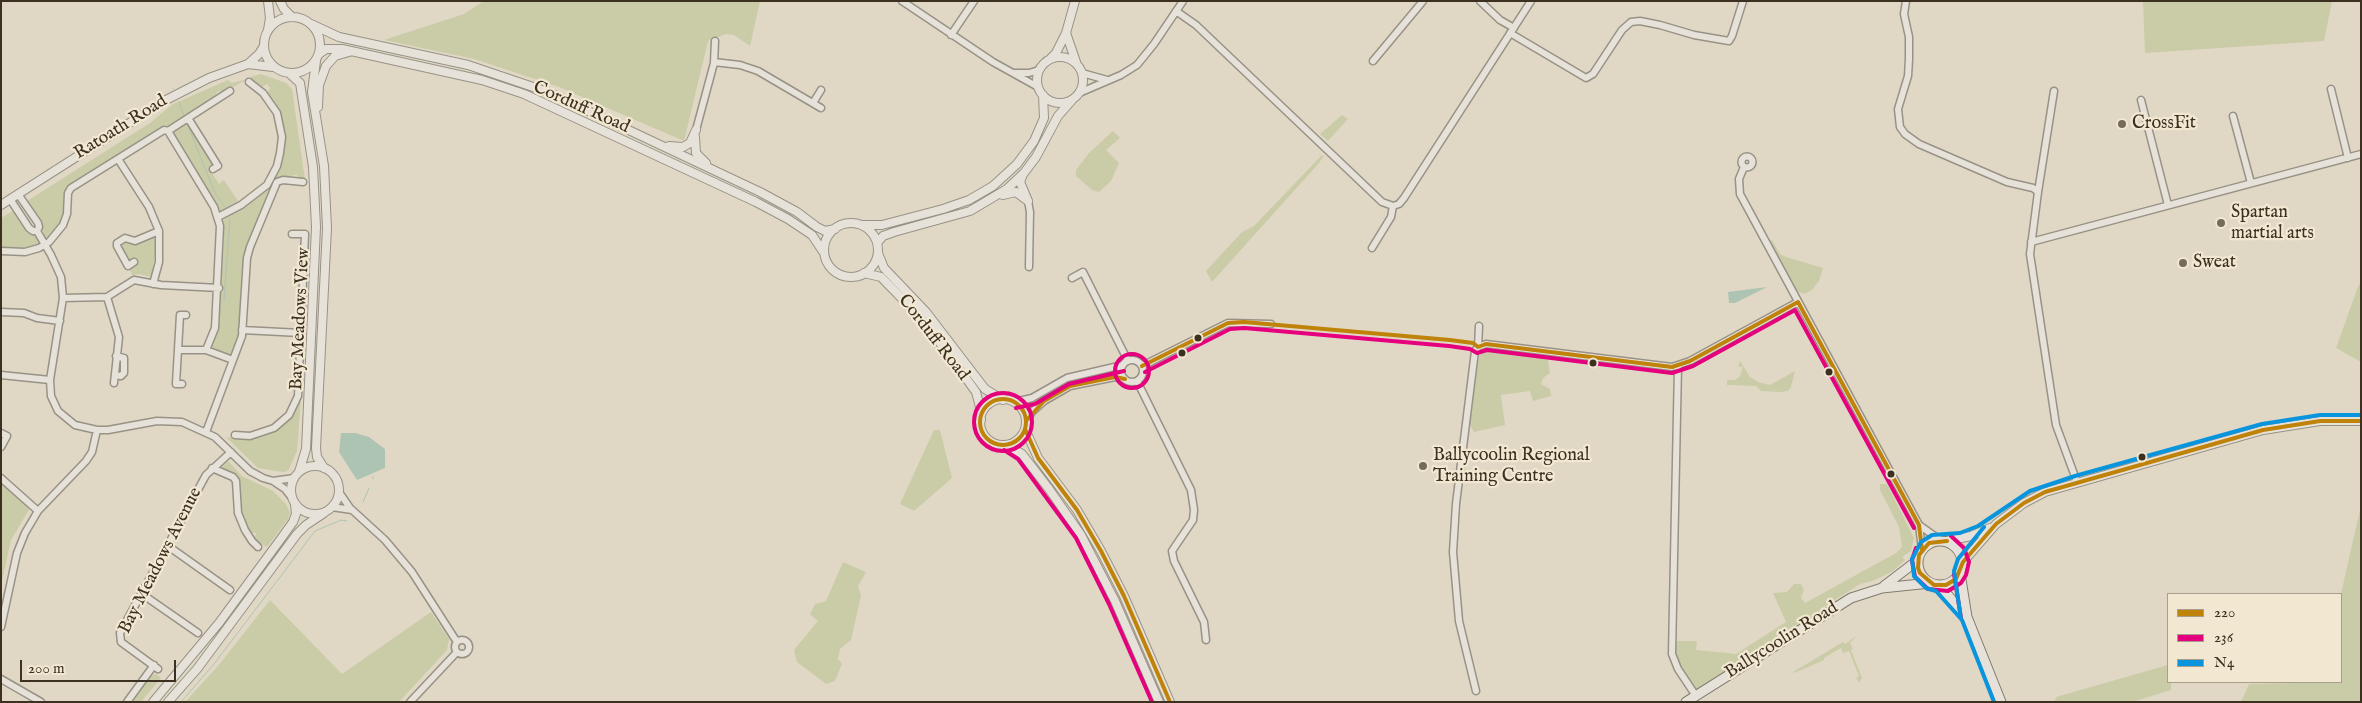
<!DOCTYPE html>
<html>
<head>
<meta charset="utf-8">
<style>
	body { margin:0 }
	#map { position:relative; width:2362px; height:703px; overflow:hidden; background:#e0d8c5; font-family:"IM FELL English",serif }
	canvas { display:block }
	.frame { position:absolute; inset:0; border:2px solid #3c3021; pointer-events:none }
	.legend { position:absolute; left:2167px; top:593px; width:175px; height:90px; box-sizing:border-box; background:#f2e8d2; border:1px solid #a99e8b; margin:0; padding:6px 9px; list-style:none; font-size:15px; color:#3c3021 }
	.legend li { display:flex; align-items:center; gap:10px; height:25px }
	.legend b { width:25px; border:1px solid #a99e8b }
	.scale { position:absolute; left:20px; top:660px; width:156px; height:22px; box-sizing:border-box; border:2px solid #3c3021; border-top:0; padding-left:6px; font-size:15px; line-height:18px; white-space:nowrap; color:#3c3021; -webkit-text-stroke:4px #f2e8d2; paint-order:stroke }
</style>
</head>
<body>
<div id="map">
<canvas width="2362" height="703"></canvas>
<div class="frame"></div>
<ul class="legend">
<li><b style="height:6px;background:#bf830a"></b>220</li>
<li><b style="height:6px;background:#e5007d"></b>236</li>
<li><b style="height:6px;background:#0994de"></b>N4</li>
</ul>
<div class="scale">200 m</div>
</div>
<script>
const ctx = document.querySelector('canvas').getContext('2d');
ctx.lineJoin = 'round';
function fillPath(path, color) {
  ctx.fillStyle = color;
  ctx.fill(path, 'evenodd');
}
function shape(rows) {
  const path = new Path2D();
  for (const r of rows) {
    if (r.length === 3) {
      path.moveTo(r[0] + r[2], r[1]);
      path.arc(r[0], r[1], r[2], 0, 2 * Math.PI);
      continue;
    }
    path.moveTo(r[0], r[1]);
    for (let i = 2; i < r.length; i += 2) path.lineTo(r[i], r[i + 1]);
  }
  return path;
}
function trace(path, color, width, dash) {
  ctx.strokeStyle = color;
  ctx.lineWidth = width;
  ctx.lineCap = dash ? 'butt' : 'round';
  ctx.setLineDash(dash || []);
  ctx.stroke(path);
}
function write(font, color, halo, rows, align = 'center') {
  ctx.font = font + ' "IM FELL English",serif';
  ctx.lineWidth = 4.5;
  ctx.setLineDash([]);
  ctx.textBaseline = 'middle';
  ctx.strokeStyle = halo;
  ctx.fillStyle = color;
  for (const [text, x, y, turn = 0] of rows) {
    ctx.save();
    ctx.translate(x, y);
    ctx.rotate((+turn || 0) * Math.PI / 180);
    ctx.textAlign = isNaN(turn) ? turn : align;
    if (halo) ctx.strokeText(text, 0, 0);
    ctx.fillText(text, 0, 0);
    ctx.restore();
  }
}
const green = shape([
	[484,1,760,1,750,46,734,35,726,34,708,41,684,141,559,87,474,59,384,40,464,14],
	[2143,1,2332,1,2324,41,2145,53],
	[261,74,286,83,292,89,305,180,298,179,297,175,293,175,292,178,277,180,245,258,240,337,233,357,211,350,219,326,224,241,222,221,262,192,280,165,284,148,284,129,279,113,267,94,270,88,267,84,262,87,250,77],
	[247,79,223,93,219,91,216,93,216,98,69,186,65,191,64,215,58,227,50,236,45,238,42,226,27,201,150,123,173,104,228,80,232,83],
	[1342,115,1348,119,1328,141,1320,134],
	[186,123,189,124,213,162,211,167,212,173,219,184,224,180,238,201,219,212,174,134,174,130],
	[1113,131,1120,138,1106,150,1119,163,1111,181,1099,192,1092,190,1076,176,1076,170,1089,153],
	[1322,155,1324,156,1319,163,1212,282,1206,271,1242,232,1254,226],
	[14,210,31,232,37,236,40,245,25,250,1,248,1,218],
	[152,237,155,239,155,255,151,277,139,274,133,276,129,269,130,261,120,246,127,241,137,243],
	[1772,240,1780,254,1786,257,1823,268,1819,281,1813,289,1805,294,1796,291,1769,242],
	[2359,284,2361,285,2361,362,2336,348],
	[1480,351,1547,356,1550,373,1543,378,1541,384,1550,389,1551,396,1533,401,1530,391,1501,395,1505,425,1474,432,1468,422],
	[1740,361,1750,377,1758,382,1770,385,1795,371,1791,387,1788,391,1782,392,1761,391,1756,386,1727,385,1727,380,1735,380,1740,376,1743,367,1738,366],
	[301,400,297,451,288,471,283,472,258,468,226,437,246,439,264,435,288,420],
	[934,430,940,430,952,478,914,511,900,504],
	[228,461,242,476,273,491,286,504,290,513,288,519,267,547,253,539,257,533,252,533,240,515,239,482,219,470],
	[1,481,30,508,11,540,1,585],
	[1880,484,1887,484,1914,538,1911,551,1902,557,1905,560,1893,571,1873,581,1860,584,1695,690,1676,664,1673,641,1697,641,1696,650,1736,654,1786,622,1773,593,1787,592,1794,584,1801,584,1804,590,1801,598,1805,603,1896,553,1902,547,1899,527,1880,490],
	[2361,505,2361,702,2241,702,2249,684,2341,682,2341,594],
	[843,562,866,572,858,586,861,596,851,640,840,649,838,659,842,664,835,681,826,684,797,662,794,650,818,621,810,614,815,604,826,601],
	[270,600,342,674,431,612,449,639,447,650,399,702,185,702,218,666],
	[1858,635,1850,643,1853,649,1851,650,1862,678,1859,683,1856,678,1859,676,1849,651,1843,653,1841,648,1824,658,1824,660,1794,673,1793,672,1843,642,1845,644],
	[2168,665,2168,682,2171,682,2171,690,2132,702,2055,702,2056,697],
	[156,674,161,678,145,697,141,702,131,702,151,676]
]);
const water = shape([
	[1767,287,1735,303,1729,303,1728,292],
	[341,433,355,433,369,437,385,449,385,468,357,480,339,452]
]);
const stream = shape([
	[173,88,173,89],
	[179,102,184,116],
	[189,128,215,193,225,207],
	[224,300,230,220],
	[373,476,373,479],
	[363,502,369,488],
	[181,702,214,664,315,531,341,520,347,521]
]);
const minor = shape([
	[902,1,993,62,1038,87],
	[1480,1,1500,20,1514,28],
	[1906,1,1904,14,1909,37,1909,59,1908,76,1898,109,1900,127,1905,134,1919,144,2007,182,2033,188,2038,192],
	[1176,11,1196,25,1382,202,1393,206,1399,204,1404,198,1531,1],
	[1510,33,1586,78,1593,74,1622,30,1631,22,1640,21,1660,25,1694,35,1729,41,1732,36,1743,1],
	[951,35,974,1],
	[1373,61,1423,1],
	[714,62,740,65,758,71,821,108],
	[1015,73,1029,73,1039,70],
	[1082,73,1107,80],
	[2331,89,2348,158],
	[2054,91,2038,192,2030,254,2056,425,2077,482],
	[1079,93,1121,75,1137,65,1154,44,1183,1],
	[2141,100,2168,205],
	[813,103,821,90],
	[2233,116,2251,183],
	[696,130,714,63,715,41],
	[168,131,188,118],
	[1747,162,5.5],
	[118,159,149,207,159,231,159,262,153,284],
	[1744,167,1739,179,1740,194,1919,525,1922,550],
	[213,169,218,166,188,118,230,91],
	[18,194,38,223,39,227,37,231,51,255,61,277,63,298,50,380,51,396,58,411,75,425,97,430,108,430,157,421,182,422,215,437,250,471,263,478,273,481,294,478],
	[10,199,29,228,33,231,37,231],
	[1028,201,1030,212,1029,267],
	[218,217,241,205,267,185,277,166,280,153,282,137,277,113,263,93,249,82],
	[2031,242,2361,154],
	[1372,248,1391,217,1393,206],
	[1,251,25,252,39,248,49,242,63,225,67,214,68,193,71,188,164,130,168,131,214,207,220,226,215,328,206,350],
	[134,262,128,266,117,246,117,243,125,238,135,241,159,231],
	[1072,278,1083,272,1128,361],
	[107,297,119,337,114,383],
	[63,298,107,297,134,280,161,285,219,288],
	[1,312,24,313,37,318,60,321],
	[242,330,301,333],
	[1478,347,1486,344,1672,367,1690,361,1798,302],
	[178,350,206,350,233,360],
	[1132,371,11],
	[1142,366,1228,323,1271,324],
	[1678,366,1672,654,1678,669,1696,696],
	[1,375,50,380],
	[115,375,121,376,124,373,124,358,116,356],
	[1137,381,1191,490,1194,510,1193,520,1172,551,1174,561,1204,622,1206,640],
	[182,384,176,384,180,315,186,315],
	[1015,402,1032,398,1067,378,1123,365],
	[1026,421,1032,412,1044,401,1070,386,1115,377,1125,379],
	[206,432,242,336,247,258,250,247,277,182,283,180,303,182],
	[1,433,7,436,1,447],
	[235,435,250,436,274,428,289,415,298,396,305,234,292,234],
	[212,468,233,477,236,481,238,513,245,530,252,541,258,547],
	[1,478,38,511],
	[273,481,285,489,292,498],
	[339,492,350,508,385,540,412,572,457,642],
	[332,507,352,510],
	[1919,525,1940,540],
	[168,546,230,590],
	[142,594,198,633],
	[1,627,17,553,25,533,38,511,86,461,92,452,97,430],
	[462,647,7],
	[158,669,121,642,120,633,206,475,231,452],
	[1,679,41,702],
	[1476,691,1459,621,1453,552,1456,504,1475,351,1478,347,1479,326],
	[127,702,154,665],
	[410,702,457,652]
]);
const tertiary = shape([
	[268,1,270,18,268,30],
	[280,1,284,9,292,17],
	[292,45,28],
	[311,24,339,37,468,65,548,92,760,192,797,212,817,227,825,231,835,229],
	[1066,33,1076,62],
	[319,54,326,49,342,49,482,80,524,94,756,202,788,219,812,235,824,253],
	[1060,80,23],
	[1051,58,1056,53,1066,33,1075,1],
	[316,61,312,92,324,166,327,228,316,448,317,457,324,468],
	[248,64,273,67],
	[290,74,300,83,313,167,316,227,306,449,299,472],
	[318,107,319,85,326,66,335,56,349,52],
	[695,137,696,153,706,163],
	[669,146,683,147,690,143,696,130],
	[1023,174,1020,182,1028,201],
	[1003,195,1016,192,1028,201],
	[1,205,164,101,209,78,248,64,259,54,264,46],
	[851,250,27],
	[862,225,882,225,943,209,969,200,993,186,1017,164,1034,141,1044,118,1043,95],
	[877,243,883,236,894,232,970,211,1007,189,1024,173,1036,157,1058,116,1072,100],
	[878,253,884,268,926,312,985,389,1003,400],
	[864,273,881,277,917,314,944,348,976,392,980,407,981,420],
	[1003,422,23],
	[1025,429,1038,458,1077,510,1101,551,1124,596,1170,702],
	[1007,445,1022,454,1049,489,1081,535,1115,601,1159,702],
	[315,490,24],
	[1947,541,1971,536,1990,528],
	[1963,562,1996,524,2024,503,2045,492,2263,430,2320,421,2361,421],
	[153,702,219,623,280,540,293,522,296,514,295,504],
	[168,702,197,669,297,534,306,525,324,513]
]);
const secondary = shape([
	[1940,563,22],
	[1960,573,1967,617,2001,702],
	[1939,585,1965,615],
	[1884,586,1918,560],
	[1686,702,1851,598,1882,588,1930,583]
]);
const bus1 = shape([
	[1142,366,1228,323,1244,322,1450,340,1473,343,1478,347,1486,344,1672,367,1690,361,1798,302,1919,525,1922,550],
	[1003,422,23],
	[1026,421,1044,401,1070,386,1115,377,1125,379],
	[1025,429,1038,458,1077,510,1101,551,1124,596,1170,702],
	[1947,541,1929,543,1919,555,1918,568,1920,573,1934,585,1946,585,1956,579,1963,562,1996,524,2024,503,2045,492,2263,430,2320,421,2361,421]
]);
const bus2 = shape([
	[1132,371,17],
	[1145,372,1230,329,1244,328,1449,346,1470,349,1477,353,1487,350,1672,373,1693,366,1795,310,1914,528],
	[1003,422,29],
	[1016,408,1035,404,1069,384,1124,371],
	[1004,450,1018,459,1076,538,1109,604,1152,702],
	[1916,548,1912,560,1915,577,1928,589,1948,591,1961,583,1966,575,1969,562,1964,548,1951,536],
	[1954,574,1961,618]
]);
const bus3 = shape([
	[1961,619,1954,571,1958,559,1984,527],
	[1994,702,1962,620,1936,591,1926,588,1914,576,1912,559,1921,542,1932,535,1960,533,1978,526,2030,491,2075,476,2262,424,2320,415,2361,415]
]);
const markers = [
	[2122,124,5,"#756b5a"],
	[2221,223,5,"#756b5a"],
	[2183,263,5,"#756b5a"],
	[1198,338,4.5,"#3c3021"],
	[1182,353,4.5,"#3c3021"],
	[1593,363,4.5,"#3c3021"],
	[1829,372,4.5,"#3c3021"],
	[2142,457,4.5,"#3c3021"],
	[1423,466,5,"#756b5a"],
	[1891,474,4.5,"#3c3021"]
];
const streetNames = [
	["Corduff Road",581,108,24],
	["Ratoath Road",121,128,-32],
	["Bay Meadows View",301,319,-87],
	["Corduff Road",933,338,52],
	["Bay Meadows Avenue",161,561,-63],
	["Ballycoolin Road",1782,641,-32]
];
const poiNames = [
	["CrossFit",2132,124],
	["Spartan",2231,213],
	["martial arts",2231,234],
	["Sweat",2193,263],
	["Ballycoolin Regional",1433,456],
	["Training Centre",1433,477]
];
fillPath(green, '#cacba7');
fillPath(water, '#aec4b3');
trace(stream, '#aec4b3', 1);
trace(minor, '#989286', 9);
trace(tertiary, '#989286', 10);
trace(secondary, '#817b70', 11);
trace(minor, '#e7e2d9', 6);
trace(tertiary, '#e7e2d9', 8);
trace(secondary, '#e7e2d9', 9);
trace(bus1, '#bf830a', 4);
trace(bus2, '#e5007d', 4);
trace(bus3, '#0994de', 4);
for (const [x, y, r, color] of markers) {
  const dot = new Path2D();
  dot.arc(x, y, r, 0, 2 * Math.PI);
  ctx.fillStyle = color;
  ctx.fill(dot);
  trace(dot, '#f2e8d2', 2);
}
write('18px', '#3c3021', '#f2e8d2', streetNames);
write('18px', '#3c3021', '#f2e8d2', poiNames, 'left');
</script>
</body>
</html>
